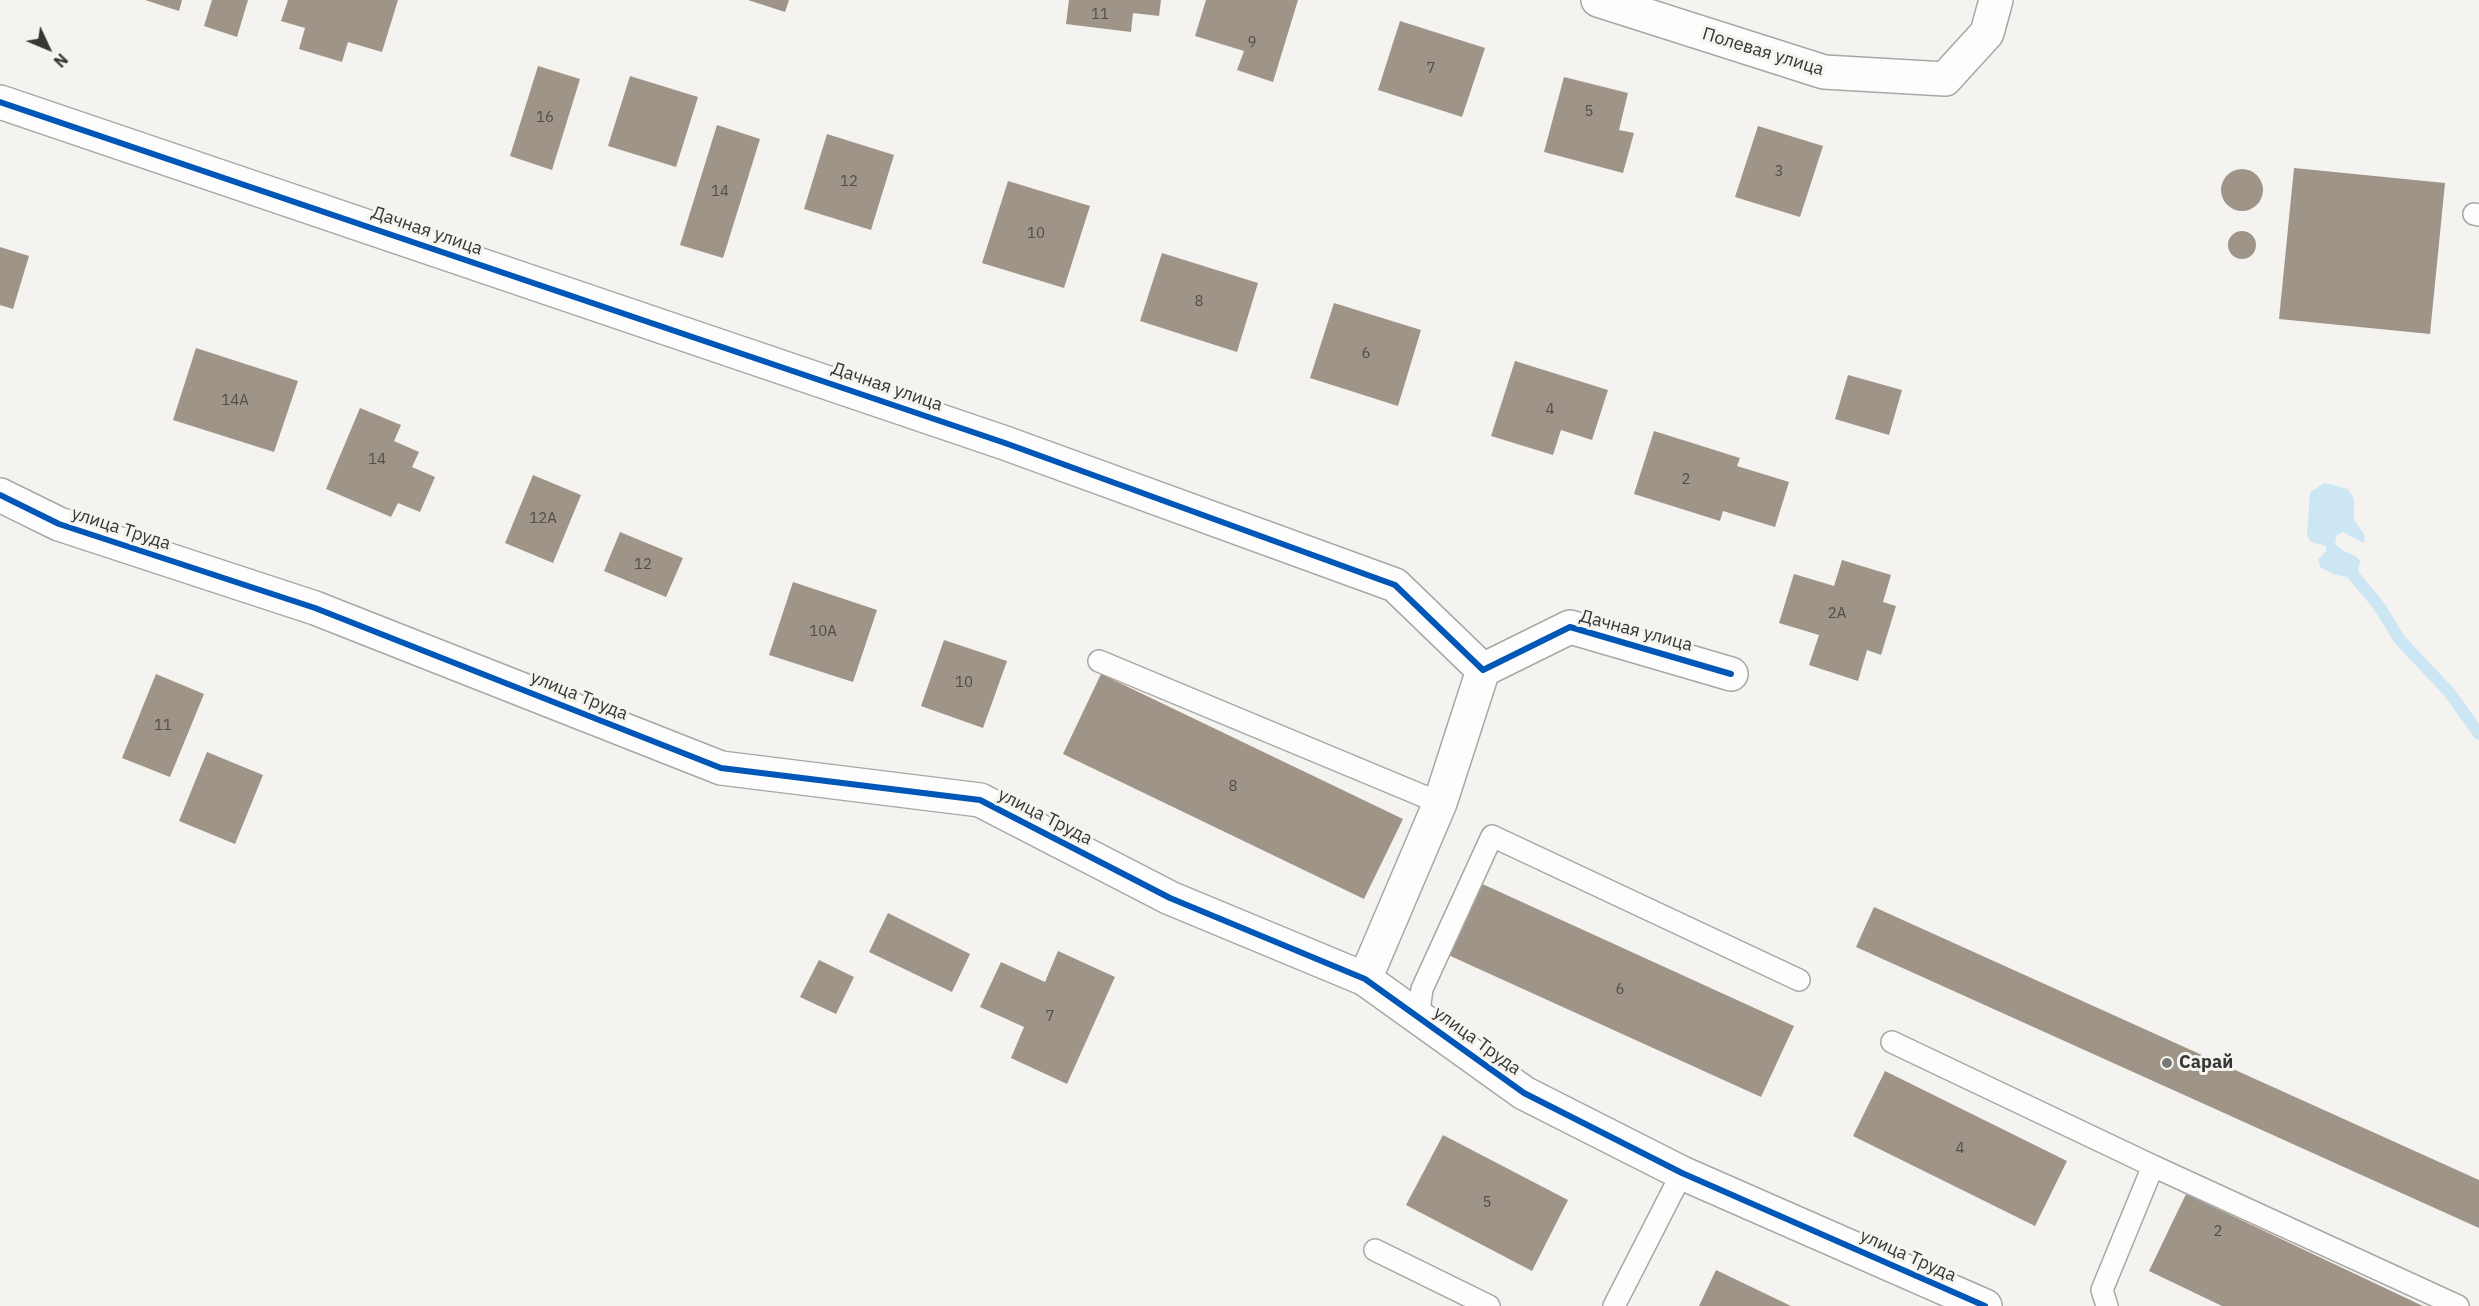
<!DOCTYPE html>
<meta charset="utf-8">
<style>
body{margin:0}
#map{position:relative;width:2479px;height:1306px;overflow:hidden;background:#f4f3f0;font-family:"IBM Plex Sans",sans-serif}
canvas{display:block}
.north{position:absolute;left:18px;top:18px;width:60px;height:60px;-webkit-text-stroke:4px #f5f4ef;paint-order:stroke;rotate:134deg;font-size:16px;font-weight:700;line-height:24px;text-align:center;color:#363634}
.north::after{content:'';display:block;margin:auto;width:21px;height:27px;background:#363634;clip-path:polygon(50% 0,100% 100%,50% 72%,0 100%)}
</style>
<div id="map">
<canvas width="2479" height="1306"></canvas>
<div class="north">N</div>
</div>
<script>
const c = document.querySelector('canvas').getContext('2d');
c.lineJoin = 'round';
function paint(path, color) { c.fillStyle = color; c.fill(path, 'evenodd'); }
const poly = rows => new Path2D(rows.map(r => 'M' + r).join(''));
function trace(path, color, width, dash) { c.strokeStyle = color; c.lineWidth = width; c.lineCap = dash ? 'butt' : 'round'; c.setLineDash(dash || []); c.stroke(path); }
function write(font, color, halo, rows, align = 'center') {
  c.font = font + ' "IBM Plex Sans",sans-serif'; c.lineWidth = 6; c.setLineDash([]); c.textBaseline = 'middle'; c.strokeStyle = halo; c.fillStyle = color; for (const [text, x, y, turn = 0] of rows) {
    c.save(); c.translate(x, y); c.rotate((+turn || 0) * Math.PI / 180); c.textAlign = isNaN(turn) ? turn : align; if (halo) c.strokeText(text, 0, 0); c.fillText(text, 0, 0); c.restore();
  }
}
const water = poly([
 [2325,483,2348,489,2354,499,2354,520,2364,534,2365,542,2361,542,2343,532,2337,535,2335,543,2342,550,2357,557,2360,561,2358,571,2353,578,2336,575,2321,568,2318,560,2326,551,2326,546,2311,542,2307,536,2310,492]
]);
const stream = poly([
 [2345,565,2379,606,2400,640,2449,692,2479,734]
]);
const building = poly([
 [145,0,182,0,179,11],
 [212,0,248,0,237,37,204,26],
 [288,0,398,0,382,52,348,42,342,62,299,49,305,28,281,21],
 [748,0,789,0,785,12],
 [1069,0,1161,0,1159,16,1133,13,1131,32,1066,24],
 [1206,0,1298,0,1273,82,1237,70,1244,51,1195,36],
 [1400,21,1485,48,1462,117,1378,90],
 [538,66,580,79,552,170,510,156],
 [630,76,698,97,676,167,608,146],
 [1564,77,1628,93,1619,130,1634,133,1623,173,1544,152],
 [717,125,760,139,723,258,680,245],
 [1758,126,1823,146,1800,217,1735,197],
 [827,134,894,155,871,230,804,209],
 [2294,168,2445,183,2430,334,2279,319],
 '2221 190a21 21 0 1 1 42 0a21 21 0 1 1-42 0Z',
 [1008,181,1090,206,1064,288,982,263],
 '2228 245a14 14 0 1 1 28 0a14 14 0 1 1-28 0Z',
 [0,247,29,256,13,309,0,305],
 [1162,253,1258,283,1237,352,1140,321],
 [1334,303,1421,330,1398,406,1310,378],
 [196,348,298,381,274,452,173,420],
 [1515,361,1608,390,1592,440,1561,430,1553,455,1491,436],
 [1848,375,1902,390,1889,435,1835,419],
 [360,408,401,425,394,441,419,452,412,467,435,477,420,512,398,503,391,517,326,489],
 [1654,431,1740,458,1737,466,1789,482,1775,527,1723,511,1720,521,1634,494],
 [533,475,581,495,553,563,505,543],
 [620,532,683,558,666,597,604,571],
 [1842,560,1891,575,1883,602,1896,606,1881,655,1867,650,1858,681,1809,665,1819,635,1779,623,1794,574,1834,586],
 [793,582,877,610,853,682,769,655],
 [944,640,1007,661,983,728,921,706],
 [156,674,204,694,170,777,122,758],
 [1101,674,1403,819,1364,899,1063,754],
 [207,752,263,775,235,844,179,821],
 [1478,882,1794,1026,1761,1097,1446,954],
 [1874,907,2479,1180,2479,1228,1856,947],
 [888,913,970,954,952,992,869,952],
 [1058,951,1115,977,1067,1084,1011,1058,1024,1027,980,1007,1001,962,1045,982],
 [819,960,854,977,836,1014,800,997],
 [1885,1071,2067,1161,2035,1226,1853,1136],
 [1443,1135,1568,1200,1532,1271,1406,1205],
 [2186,1194,2423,1306,2222,1306,2149,1271],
 [1716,1270,1791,1306,1699,1306]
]);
const service = poly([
 [2474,214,2479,215],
 [1099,661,1440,803],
 [1418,1017,1422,989,1492,836,1799,980],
 [1892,1042,2153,1166],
 [1375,1250,1489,1306],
 [1614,1306,1682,1173],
 [2107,1306,2102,1290,2153,1166,2458,1306]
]);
const minor = poly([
 [1598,0,1824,72,1945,79,1987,33,1996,0],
 [0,102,1005,443,1395,585,1483,670,1570,627,1731,674],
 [0,495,59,524,315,608,721,768,980,800,1170,898,1365,979,1524,1093,1682,1173,1985,1306],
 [1365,979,1440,803,1483,670]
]);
const cycleway = poly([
 [0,102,1005,443,1395,585,1483,670,1570,627,1731,674],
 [0,495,59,524,315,608,721,768,980,800,1170,898,1365,979,1524,1093,1682,1173,1985,1306]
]);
const markers = [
 [2167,1063,6,"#787876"]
];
const numberNames = [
 ["11",1100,15],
 ["9",1252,43],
 ["7",1431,69],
 ["5",1589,112],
 ["16",545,118],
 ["3",1779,172],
 ["12",849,182],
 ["14",720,192],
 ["10",1036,234],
 ["8",1199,302],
 ["6",1366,354],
 ["14А",235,401],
 ["4",1550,410],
 ["14",377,460],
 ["2",1686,480],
 ["12А",543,519],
 ["12",643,565],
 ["2А",1837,614],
 ["10А",823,632],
 ["10",964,683],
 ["11",163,726],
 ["8",1233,787],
 ["6",1620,990],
 ["7",1050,1017],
 ["4",1960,1149],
 ["5",1487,1203],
 ["2",2218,1232]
];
const streetNames = [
 ["Полевая улица",1763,52,17],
 ["Дачная улица",427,231,19],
 ["Дачная улица",887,387,19],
 ["улица Труда",121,529,18],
 ["Дачная улица",1636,631,15],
 ["улица Труда",579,696,22],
 ["улица Труда",1045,817,27],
 ["улица Труда",1477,1041,36],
 ["улица Труда",1908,1256,24]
];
const poiNames = [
 ["Сарай",2179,1063]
];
paint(water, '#cce7f3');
trace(stream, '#cce7f3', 12);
paint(building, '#9f9488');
trace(service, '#a8a7a5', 24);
trace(minor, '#a8a7a5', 36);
trace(service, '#fdfdfd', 21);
trace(minor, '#fdfdfd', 33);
trace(cycleway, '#0057b8', 6);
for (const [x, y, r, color] of markers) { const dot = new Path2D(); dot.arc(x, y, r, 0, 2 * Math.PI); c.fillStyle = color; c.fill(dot); trace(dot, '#f5f4ef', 2); }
write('15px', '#504e49', null, numberNames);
write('18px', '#363634', '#f5f4ef', streetNames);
write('bold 18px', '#363634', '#f5f4ef', poiNames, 'left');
</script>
